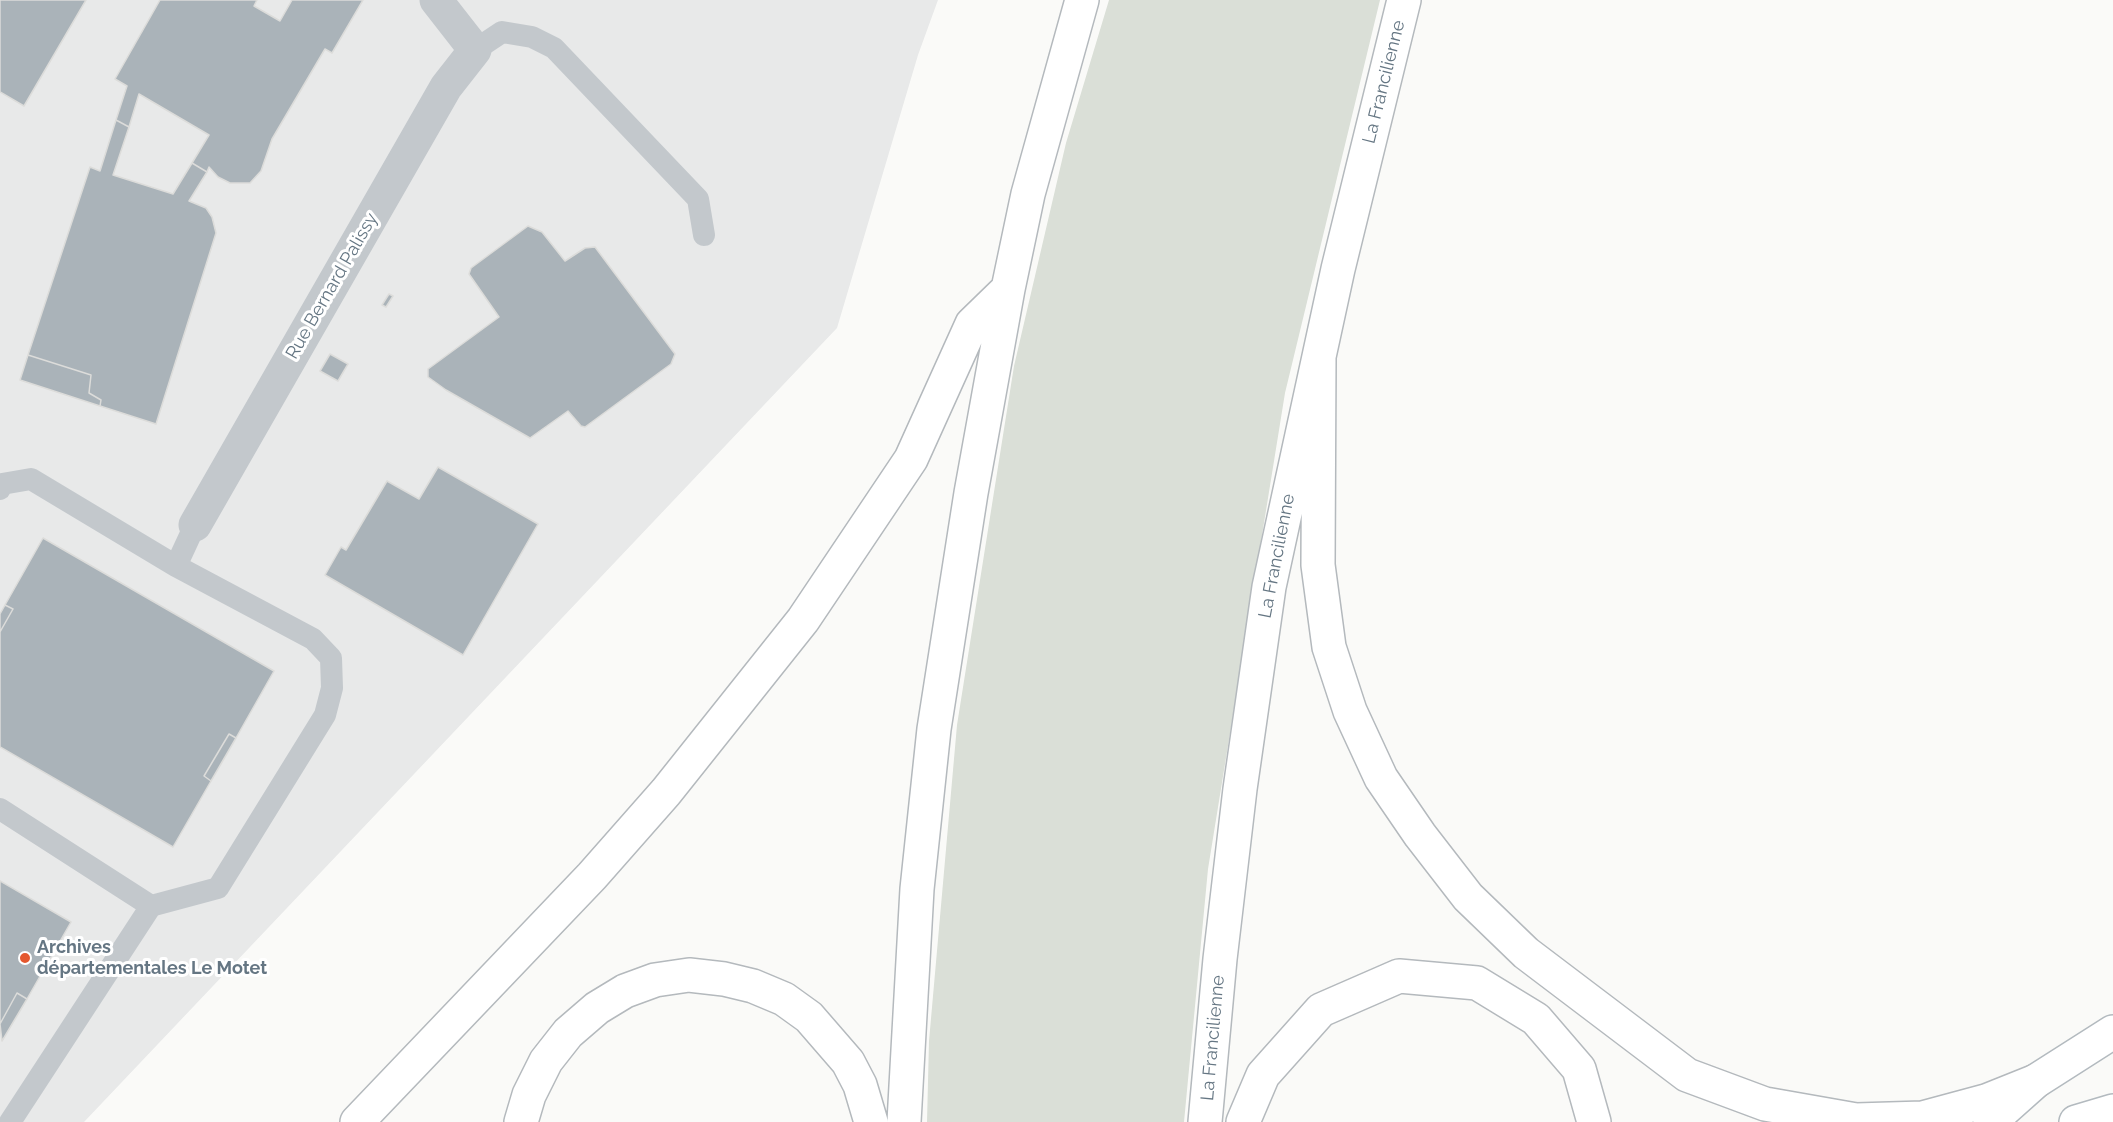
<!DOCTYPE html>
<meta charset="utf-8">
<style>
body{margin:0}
canvas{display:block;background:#fafaf8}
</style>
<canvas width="2113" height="1122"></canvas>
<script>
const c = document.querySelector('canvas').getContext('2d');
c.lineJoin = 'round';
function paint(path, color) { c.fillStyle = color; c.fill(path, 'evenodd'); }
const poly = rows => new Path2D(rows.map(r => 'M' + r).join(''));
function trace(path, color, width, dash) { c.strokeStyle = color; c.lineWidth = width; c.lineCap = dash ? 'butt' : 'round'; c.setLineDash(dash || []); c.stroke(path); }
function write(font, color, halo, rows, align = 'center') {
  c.font = font + ' Raleway,sans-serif'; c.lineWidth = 6; c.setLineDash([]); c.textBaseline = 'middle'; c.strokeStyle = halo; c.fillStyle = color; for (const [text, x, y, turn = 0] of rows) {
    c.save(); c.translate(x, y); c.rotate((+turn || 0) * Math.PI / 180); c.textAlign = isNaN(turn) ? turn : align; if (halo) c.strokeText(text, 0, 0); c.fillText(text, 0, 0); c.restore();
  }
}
const built = poly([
 [0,0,938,0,918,55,837,328,84,1122,0,1122]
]);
const green = poly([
 [1109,0,1380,0,1285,393,1208,869,1184,1122,927,1122,929,1041,957,725,1014,366,1066,143]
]);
const building = poly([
 [0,0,86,0,24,106,0,92,0,0],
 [160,0,257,0,254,6,280,21,292,0,363,0,332,53,325,49,272,139,261,171,250,183,230,183,218,177,209,167,207,172,192,163,209,135,139,94,129,127,116,120,127,86,115,79,160,0],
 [116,120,129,127,113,175,173,194,192,163,207,172,189,201,206,208,212,217,216,233,156,424,100,406,101,400,89,393,91,375,28,355,90,167,100,171,116,120],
 [528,226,542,232,565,261,585,248,595,247,675,354,671,364,585,427,581,426,568,411,530,438,446,390,428,377,428,369,499,317,469,274,471,268,528,226],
 [389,294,393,296,386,307,382,305,389,294],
 [330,354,348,364,338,381,320,371,330,354],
 [28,355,91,375,89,393,101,400,100,406,20,380,28,355],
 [438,467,538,524,463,655,325,575,341,547,346,550,387,481,419,499,438,467],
 [43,538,274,671,236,738,229,734,204,776,211,781,173,847,0,747,0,632,13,609,5,605,43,538],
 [5,605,13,609,0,632,0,614,5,605],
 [229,734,236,738,211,781,204,776,229,734],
 [0,881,71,922,27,999,17,993,0,1024,0,881],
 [17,993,27,999,2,1041,0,1024,17,993]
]);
const lane = poly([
 [475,50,502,32,532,37,554,48,698,199,704,235],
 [0,489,2,484,31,479,176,566,313,639,331,658,332,688,325,715,218,888,151,906,10,1122],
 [176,566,195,525],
 [0,809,151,906]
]);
const street = poly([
 [195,525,446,87,475,50,436,0]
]);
const secondary = poly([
 [1990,1122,2036,1081,2113,1032],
 [2076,1122,2113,1111]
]);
const highway = poly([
 [1319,357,1318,565,1329,647,1350,711,1381,778,1420,835,1468,897,1526,953,1687,1075,1765,1104,1856,1120,1923,1118,1986,1101,2036,1081],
 [357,1122,592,876,666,792,803,620,911,459,972,324,1008,289],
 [521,1122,529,1095,546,1061,568,1033,597,1008,625,991,655,980,689,975,724,979,753,986,784,999,809,1017,848,1062,860,1085,871,1122],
 [904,1122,917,889,934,729,971,493,1008,289,1028,194,1082,0],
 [1205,1122,1220,959,1240,789,1269,587,1338,269,1404,0],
 [1243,1122,1263,1075,1321,1010,1399,976,1477,983,1536,1019,1579,1069,1594,1122]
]);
const markers = [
 [25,958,6,"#e4572e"]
];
const streetNames = [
 ["La Francilienne",1384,82,-76],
 ["Rue Bernard Palissy",332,286,-60],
 ["La Francilienne",1277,556,-79],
 ["La Francilienne",1213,1038,-85]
];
const poiNames = [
 ["Archives",37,948],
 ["départementales Le Motet",37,969]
];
paint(built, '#e8e9e9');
paint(green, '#dadfd7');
paint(building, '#aab3b9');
trace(building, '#dcdcda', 1.5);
trace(secondary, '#b3babf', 36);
trace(highway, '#b4b9bd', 36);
trace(lane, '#c3c8cc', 22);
trace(street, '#c3c8cc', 33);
trace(secondary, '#fff', 33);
trace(highway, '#fff', 33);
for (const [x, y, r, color] of markers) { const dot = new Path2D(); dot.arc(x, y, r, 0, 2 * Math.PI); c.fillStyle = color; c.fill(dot); trace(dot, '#fff', 2); }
write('18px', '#657683', '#fff', streetNames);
write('bold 18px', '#657683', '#fff', poiNames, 'left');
</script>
